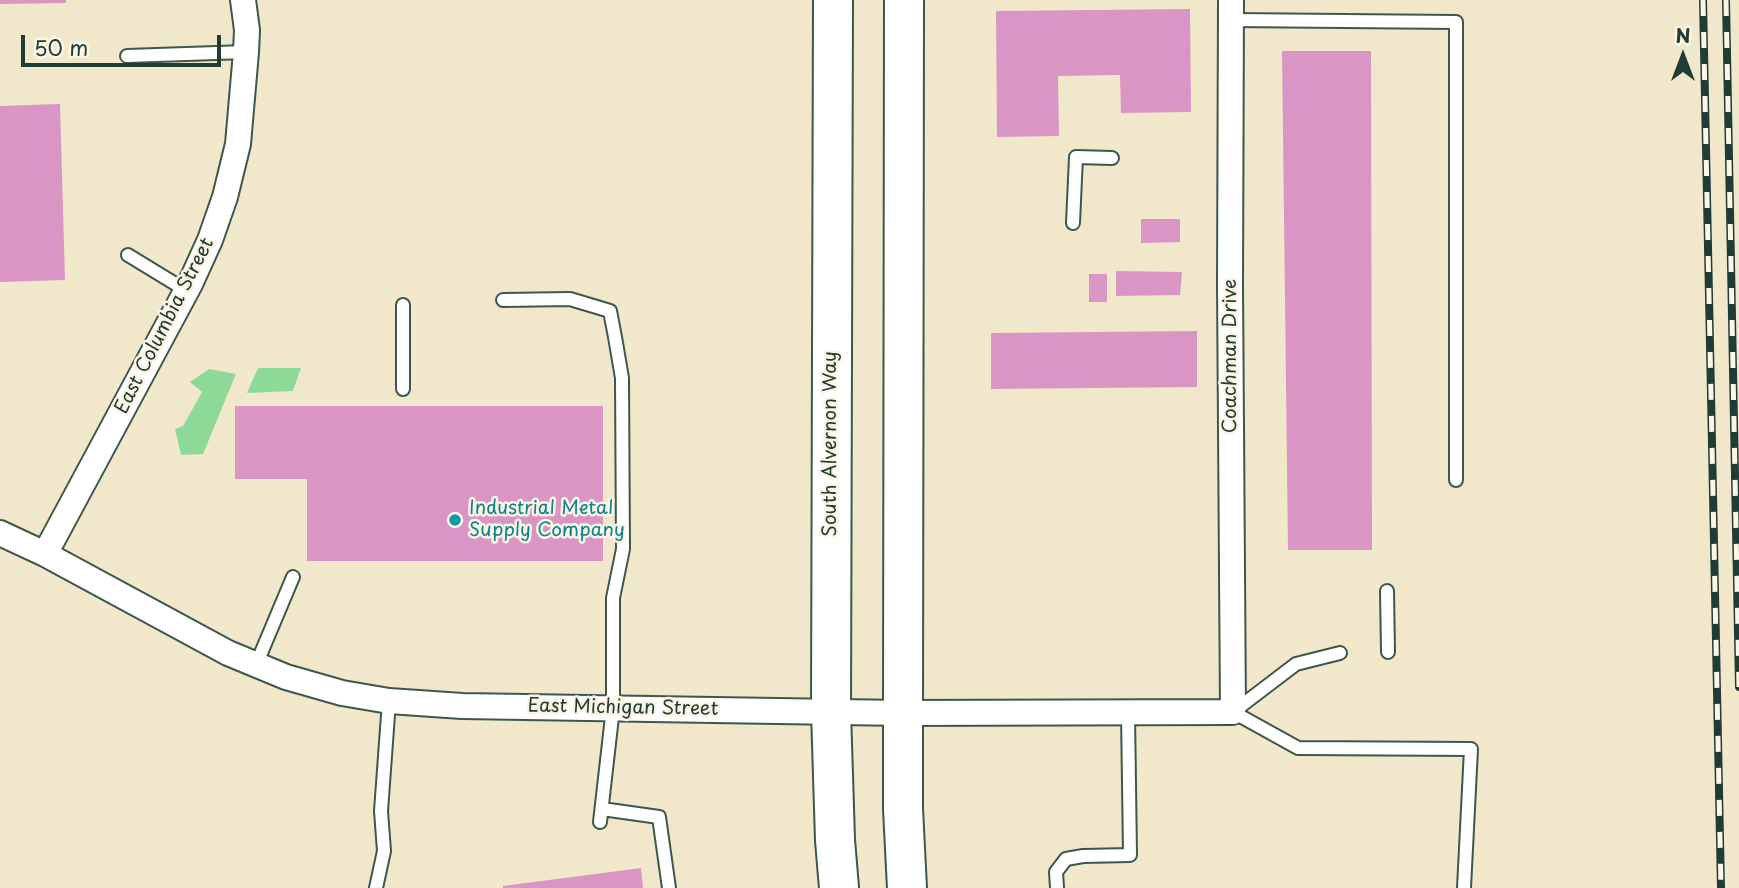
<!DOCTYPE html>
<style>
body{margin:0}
#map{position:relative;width:1739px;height:888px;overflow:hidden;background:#f1e8cc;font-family:"Playpen Sans",sans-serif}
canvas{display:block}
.north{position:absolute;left:1648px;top:21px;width:70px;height:70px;-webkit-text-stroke:5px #fcf5e5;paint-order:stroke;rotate:0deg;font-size:19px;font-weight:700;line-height:28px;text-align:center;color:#1f3d34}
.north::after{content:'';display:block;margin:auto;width:24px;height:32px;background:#1f3d34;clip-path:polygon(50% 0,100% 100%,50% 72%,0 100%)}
.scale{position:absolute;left:21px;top:35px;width:200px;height:32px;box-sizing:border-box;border:4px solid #1f3d34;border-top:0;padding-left:9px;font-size:21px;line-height:24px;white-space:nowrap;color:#1f3d34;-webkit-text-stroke:5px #fcf5e5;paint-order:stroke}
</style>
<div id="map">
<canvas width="1739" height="888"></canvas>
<div class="north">N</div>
<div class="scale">50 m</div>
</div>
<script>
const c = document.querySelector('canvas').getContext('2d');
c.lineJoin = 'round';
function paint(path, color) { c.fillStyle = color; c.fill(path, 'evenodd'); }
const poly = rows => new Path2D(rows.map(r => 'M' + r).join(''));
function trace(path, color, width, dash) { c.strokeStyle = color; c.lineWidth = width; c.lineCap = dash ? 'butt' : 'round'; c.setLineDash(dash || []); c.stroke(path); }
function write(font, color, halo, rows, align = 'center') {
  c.font = font + ' "Playpen Sans",sans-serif'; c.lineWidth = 5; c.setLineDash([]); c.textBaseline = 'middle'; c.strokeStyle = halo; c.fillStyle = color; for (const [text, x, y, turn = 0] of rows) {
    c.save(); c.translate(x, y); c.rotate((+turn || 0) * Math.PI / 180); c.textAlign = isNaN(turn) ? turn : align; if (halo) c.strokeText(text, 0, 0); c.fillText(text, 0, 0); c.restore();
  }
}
const green = poly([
 [258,368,301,368,293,391,247,393],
 [209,369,236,374,203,454,181,455,175,429,183,426,202,392,190,382]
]);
const building = poly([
 [0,0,66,0,66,3,0,4],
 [1190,9,1191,112,1121,113,1120,75,1058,76,1059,136,997,137,996,11],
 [1282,51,1371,51,1372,550,1288,550],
 [60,104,65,280,0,282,0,106],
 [1141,219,1180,219,1180,242,1141,243],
 [1116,271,1182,272,1180,295,1116,296],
 [1089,274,1107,274,1107,302,1089,302],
 [1197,331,1197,387,991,389,991,333],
 [235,406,603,406,603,561,307,561,307,479,235,479],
 [641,868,643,888,503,888,503,886]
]);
const lane = poly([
 [1231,20,1456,22,1456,480],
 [127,56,246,52],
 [1073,223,1076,157,1112,158],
 [128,255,187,291],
 [503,300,570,299,610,311,615,337,622,378,623,549,613,598,613,708,600,822],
 [403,305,403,389],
 [1387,591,1388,652],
 [1340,653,1296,664,1233,712,1298,748,1471,749,1464,888],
 [256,665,293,577],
 [602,809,659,817,669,888],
 [376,888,384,851,381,811,389,701],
 [1057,888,1056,872,1066,859,1083,856,1130,855,1128,713]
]);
const street = poly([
 [0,533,45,554,228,653,286,677,342,693,389,701,462,706,903,713,1233,712,1230,285,1231,0],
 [45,554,190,284,210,240,225,197,238,144,246,52,247,30,243,0]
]);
const primary = poly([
 [833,0,831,711,835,840,839,888],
 [904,0,903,713,903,809,907,888]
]);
const rail = poly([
 [1703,0,1721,888],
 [1726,0,1739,687]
]);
const markers = [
 [455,520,7,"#0f9aa8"]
];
const streetNames = [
 ["East Columbia Street",165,326,-63],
 ["Coachman Drive",1231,356,-90],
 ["South Alvernon Way",831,444,-90],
 ["East Michigan Street",623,708,1]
];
const cultureNames = [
 ["Industrial Metal",469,509],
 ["Supply Company",469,531]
];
paint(green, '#8dda98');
paint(building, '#d995c4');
trace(lane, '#3e574b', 16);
trace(street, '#3e574b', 28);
trace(primary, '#3e574b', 42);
trace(lane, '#fff', 12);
trace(street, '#fff', 24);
trace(primary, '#fff', 38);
trace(rail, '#1f3d34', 8);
trace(rail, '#fcf5e5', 5, [16]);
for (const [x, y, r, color] of markers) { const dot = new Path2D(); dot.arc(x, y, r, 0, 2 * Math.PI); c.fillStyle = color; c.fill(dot); trace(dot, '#fcf5e5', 2.5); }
write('19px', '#1f3d34', '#fcf5e5', streetNames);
write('19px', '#0d838f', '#fcf5e5', cultureNames, 'left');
</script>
